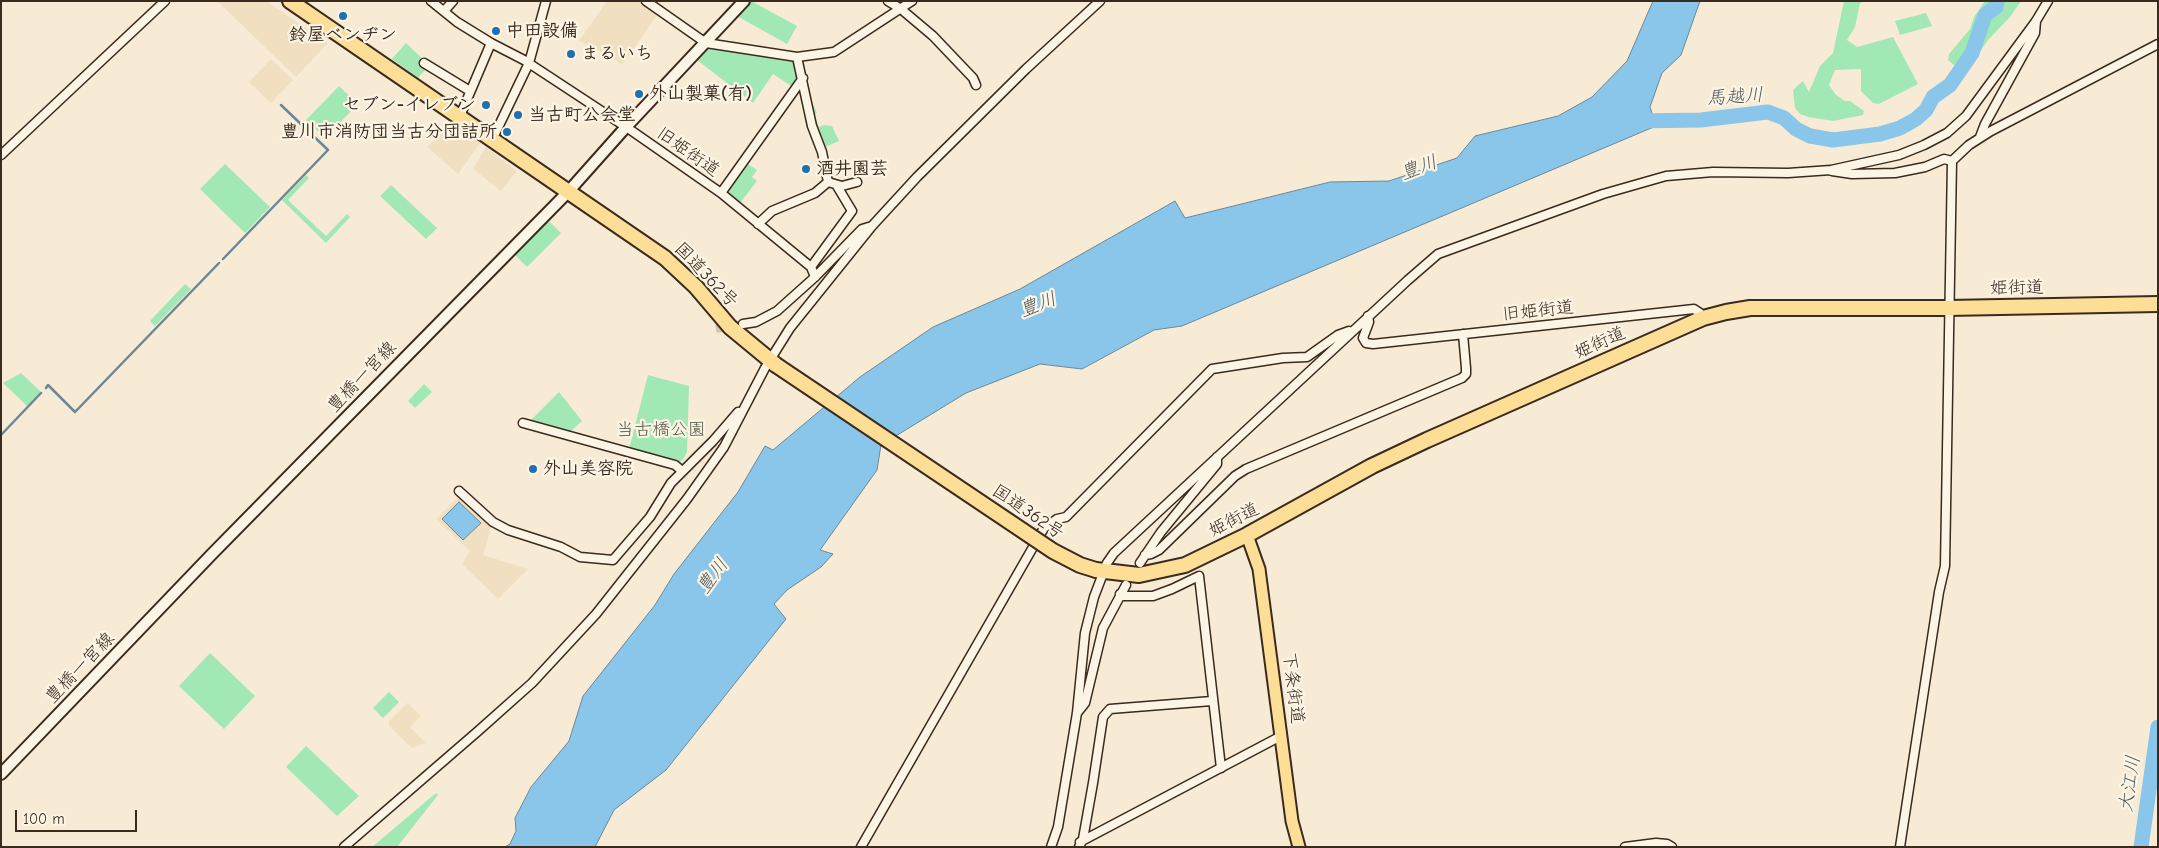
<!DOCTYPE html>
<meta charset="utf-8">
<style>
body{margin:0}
#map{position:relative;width:2159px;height:848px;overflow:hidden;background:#f7ebd5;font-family:"Comic Neue",sans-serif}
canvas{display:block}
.frame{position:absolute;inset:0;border:2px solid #3b2a1e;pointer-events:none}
.scale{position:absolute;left:15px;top:810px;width:122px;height:22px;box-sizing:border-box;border:2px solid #3b2a1e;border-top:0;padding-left:6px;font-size:15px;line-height:18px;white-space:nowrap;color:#3b2a1e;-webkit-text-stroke:4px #fcf5e5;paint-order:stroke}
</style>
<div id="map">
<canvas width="2159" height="848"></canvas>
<div class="frame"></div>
<div class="scale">100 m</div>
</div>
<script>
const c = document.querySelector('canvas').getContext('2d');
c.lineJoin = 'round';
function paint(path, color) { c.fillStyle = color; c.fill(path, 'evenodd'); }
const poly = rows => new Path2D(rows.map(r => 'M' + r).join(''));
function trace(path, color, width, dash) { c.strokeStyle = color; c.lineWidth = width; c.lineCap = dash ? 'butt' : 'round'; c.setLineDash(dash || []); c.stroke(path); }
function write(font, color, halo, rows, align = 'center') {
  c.font = font + ' "Comic Neue","Klee One",sans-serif'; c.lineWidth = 4.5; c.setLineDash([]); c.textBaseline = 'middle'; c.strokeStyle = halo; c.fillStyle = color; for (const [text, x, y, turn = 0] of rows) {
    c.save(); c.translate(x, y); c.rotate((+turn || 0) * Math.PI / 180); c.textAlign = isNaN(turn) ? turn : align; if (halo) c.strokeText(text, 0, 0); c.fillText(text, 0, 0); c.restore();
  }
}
const built = poly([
 [217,1,266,1,328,43,296,77],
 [607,1,639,1,658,14,622,65,613,58,579,41],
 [271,59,293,80,271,103,249,82],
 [453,121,480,143,458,174,427,147],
 [486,147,517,171,501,191,473,169],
 [460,497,492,525,483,555,528,569,498,599,462,564,470,551,436,519,457,498],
 [407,703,421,716,410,727,426,743,412,748,389,726,389,721]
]);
const green = poly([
 [751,1,797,26,787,44,737,16],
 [1844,1,1864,1,1860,3,1855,27,1847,40,1857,47,1893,37,1918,84,1879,104,1873,103,1861,91,1861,69,1835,70,1829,85,1836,95,1845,101,1850,101,1864,111,1863,115,1833,121,1808,117,1800,114,1795,108,1793,90,1803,81,1809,92,1820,66,1833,53],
 [1985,1,2021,1,2010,17,1988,40,1964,75,1960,77,1954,71,1955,66,1948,60,1949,54,1970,29,1974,17],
 [1926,13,1932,26,1900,35,1895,21],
 [406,43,424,60,436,72,425,70,418,78,392,59],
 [708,47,792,60,795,63,799,78,793,87,773,74,753,103,697,60],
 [339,86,358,104,325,138,306,120],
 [810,102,812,102,817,113,814,115,819,127,824,125,832,126,839,141,823,148,814,125],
 [746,163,757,170,752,177,757,181,740,203,726,192],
 [225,164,270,207,245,233,200,189],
 [306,175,309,178,288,200,326,236,347,214,350,217,326,243,282,200],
 [391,185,437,228,426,239,380,196],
 [549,221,561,233,527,267,513,253],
 [185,284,191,289,155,326,150,321],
 [21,373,41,392,27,406,3,383],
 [648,375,689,386,687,452,683,460,677,463,629,449],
 [424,384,432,392,415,408,408,401],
 [559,392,582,421,570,432,531,420],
 [210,653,255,696,224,729,179,686],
 [389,692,399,702,383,718,373,708],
 [306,746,359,796,337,816,286,767],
 [436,793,438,795,397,847,372,847]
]);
const water = poly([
 [1653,1,1700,1,1681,55,1662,73,1650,107,1656,126,1182,326,1154,330,1082,369,1040,364,966,393,881,445,877,470,820,550,833,554,821,567,787,590,774,604,786,619,666,770,614,810,595,847,505,847,510,844,516,831,515,818,531,787,569,741,583,696,655,605,674,574,738,492,765,446,773,450,860,377,933,327,1020,289,1175,201,1185,218,1330,182,1389,181,1457,158,1475,136,1558,116,1592,97,1627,61,1653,1],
 [459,502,481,523,463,540,442,519,459,502]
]);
const stream = poly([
 [223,259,328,150,281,105],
 [46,388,48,385,75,412,219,263],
 [1,435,41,393]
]);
const river = poly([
 [1634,121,1701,120,1768,112,1784,118,1796,129,1810,136,1833,140,1880,134,1900,128,1916,119,1926,110,1933,97,1950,85,1972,53,1985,15,1996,7,1997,1],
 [2141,847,2158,727]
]);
const streetTunnel = poly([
 [716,329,731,326]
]);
const street = poly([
 [431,1,457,22,491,43,524,60,632,131,721,193,811,267,815,277],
 [646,1,706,43,797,57,834,52,912,1],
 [888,1,901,9,933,36,973,78,976,85],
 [444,11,453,1],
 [797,57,812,126,822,152,828,182],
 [424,63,470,91],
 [460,116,491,43],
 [1980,137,1985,124,2035,33,2036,21],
 [492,140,529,63,546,1],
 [1,155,165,1],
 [1832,171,1852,174,1895,173,1925,167,1944,159,1952,161],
 [721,193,803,78],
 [758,224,772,211,815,193,828,182,842,186,857,182],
 [811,267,852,211,837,186],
 [1368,316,1369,322,1363,338,1366,343,1373,344,1694,309,1700,313,1703,318],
 [743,324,756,322,777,311,815,277,862,229,872,226],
 [523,423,675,465,682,471],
 [459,491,493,522,508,530,561,547,580,557,613,560,650,517,671,483,713,441,738,412],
 [1145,555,1151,554,1159,550,1235,476,1246,469,1462,378,1466,374,1466,368,1463,334],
 [1140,563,1161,532,1217,464,1217,457],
 [1120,594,1123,596,1153,596,1172,589,1199,576,1221,768],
 [1077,713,1085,703,1103,628,1126,585],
 [1080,842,1281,736],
 [344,847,477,732,532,683,596,614,687,499,724,447,765,368,790,328,872,226,917,177,1026,69,1100,1],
 [861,847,1044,528,1057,519,1066,517,1212,369,1283,358,1307,357,1338,335,1349,331],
 [1051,847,1058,827,1077,713,1085,633,1094,597,1107,563,1114,553,1408,280,1438,254,1603,194,1666,176,1713,172,1788,173,1831,170,1899,155,1924,145,1947,133,1966,116,2036,21,2048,1],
 [1079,847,1083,839,1093,783,1103,717,1110,709,1212,701],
 [1625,847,1656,843,1667,844,1672,847],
 [1900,847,1939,592,1945,566,1952,161,1969,145,1991,131,2158,44]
]);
const secondary = poly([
 [1,774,212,554,568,192,625,128,744,1]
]);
const primary = poly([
 [1247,535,1259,569,1292,821,1299,847]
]);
const highway = poly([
 [290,1,665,258,696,287,730,327,776,365],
 [1096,570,1139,575,1185,565,1247,535,1372,466,1427,440,1703,318,1726,312,1750,308,1948,308,2158,304]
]);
const highwayBridge = poly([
 [776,365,1053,551,1080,565,1096,570]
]);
const markers = [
 [343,16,5,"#1f6fb2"],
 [496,31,5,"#1f6fb2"],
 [571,54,5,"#1f6fb2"],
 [639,94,5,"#1f6fb2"],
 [486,105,5,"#1f6fb2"],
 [518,115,5,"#1f6fb2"],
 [507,132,5,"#1f6fb2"],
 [806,169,5,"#1f6fb2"],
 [533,469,5,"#1f6fb2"]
];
const poiNames = [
 ["中田設備",506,31],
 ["鈴屋ベンヂン",343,35,"center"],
 ["まるいち",581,54],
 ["外山製菓(有)",649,94],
 ["セブン-イレブン",476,105,"right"],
 ["当古町公会堂",528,115],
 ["豊川市消防団当古分団詰所",497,132,"right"],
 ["酒井園芸",816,169],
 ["外山美容院",543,469]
];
const streetNames = [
 ["旧姫街道",688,152,35],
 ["国道362号",706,275,46],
 ["姫街道",2017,288,-1],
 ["旧姫街道",1538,311,-6],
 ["姫街道",1600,343,-24],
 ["豊橋一宮線",362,377,-46],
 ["国道362号",1028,512,34],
 ["姫街道",1234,520,-27],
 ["豊橋一宮線",80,668,-46],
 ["下条街道",1293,688,83]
];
const parkNames = [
 ["当古橋公園",661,430]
];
const waterNames = [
 ["馬越川",1735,97,-4],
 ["豊川",1419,168,-20],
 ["豊川",1038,305,-21],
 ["豊川",713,576,-53],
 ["大江川",2130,784,-82]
];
paint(built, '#f1dfc2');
paint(green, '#a2e8b5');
paint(water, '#8ac6ea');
trace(water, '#6a8898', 1);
trace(stream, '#6a8898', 2.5);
trace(river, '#8ac6ea', 15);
trace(streetTunnel, '#d1c4b0', 8, [8, 4]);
trace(street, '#3b2a1e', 11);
trace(secondary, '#3b2a1e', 14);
trace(primary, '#3b2a1e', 15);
trace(highway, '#3b2a1e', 18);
trace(street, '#fcf5e5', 8);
trace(secondary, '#fcf5e5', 10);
trace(primary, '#fdde96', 11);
trace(highway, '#fdde96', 14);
trace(highwayBridge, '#3b2a1e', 18, []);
trace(highwayBridge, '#fdde96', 14);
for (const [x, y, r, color] of markers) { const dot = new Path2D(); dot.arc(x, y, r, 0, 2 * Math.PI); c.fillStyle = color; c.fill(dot); trace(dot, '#fcf5e5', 2); }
write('bold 18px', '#3b2a1e', '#fcf5e5', poiNames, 'left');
write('18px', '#3b2a1e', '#fcf5e5', streetNames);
write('18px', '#555a44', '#fcf5e5', parkNames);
write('italic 19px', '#53595b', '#fcf5e5', waterNames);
</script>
